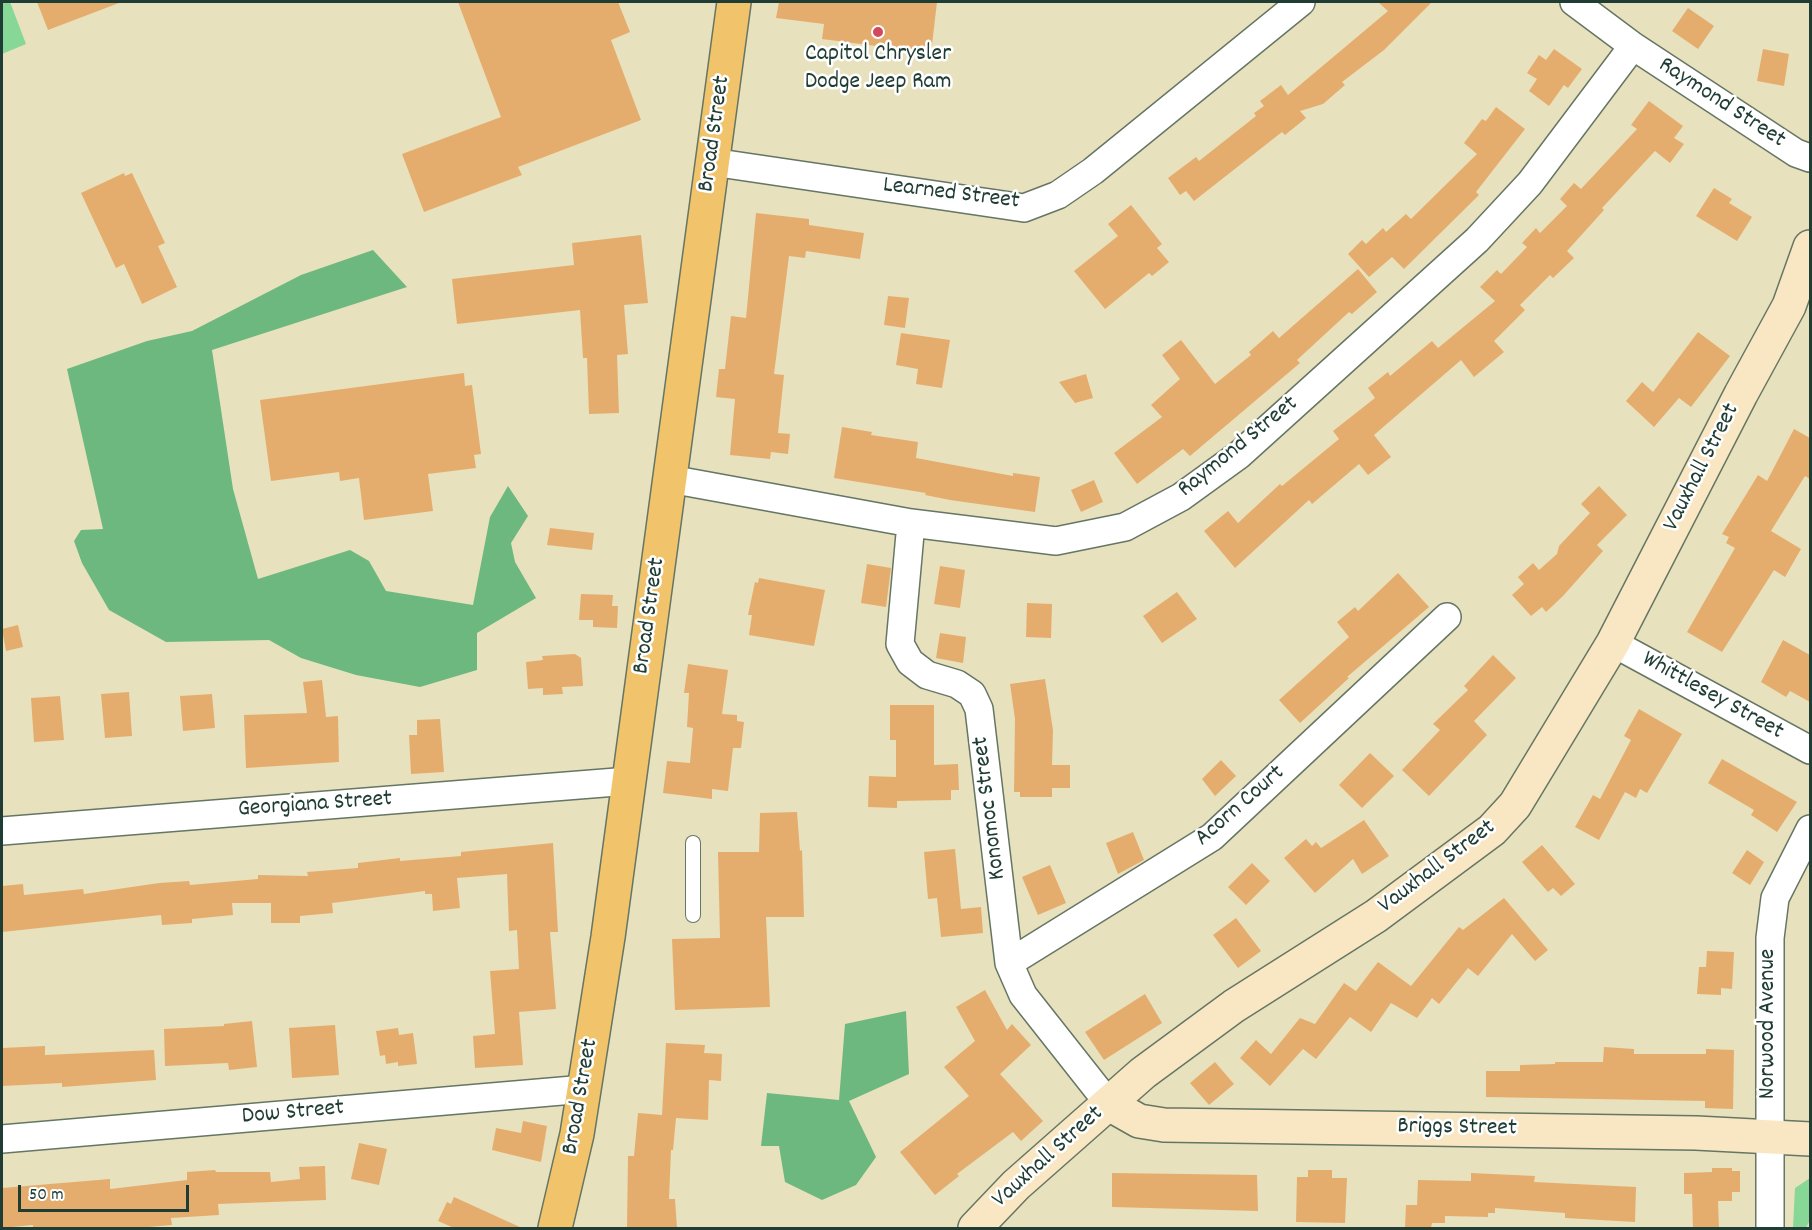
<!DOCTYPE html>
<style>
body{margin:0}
#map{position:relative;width:1812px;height:1230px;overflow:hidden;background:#e8e1bd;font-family:Dekko,sans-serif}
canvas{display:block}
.frame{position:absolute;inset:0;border:3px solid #1f3d34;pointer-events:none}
.scale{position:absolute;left:18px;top:1185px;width:171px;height:27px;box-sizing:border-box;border:3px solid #1f3d34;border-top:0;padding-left:8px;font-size:18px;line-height:21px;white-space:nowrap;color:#1f3d34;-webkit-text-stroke:4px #fff;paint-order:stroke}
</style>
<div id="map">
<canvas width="1812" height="1230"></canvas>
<div class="frame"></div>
<div class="scale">50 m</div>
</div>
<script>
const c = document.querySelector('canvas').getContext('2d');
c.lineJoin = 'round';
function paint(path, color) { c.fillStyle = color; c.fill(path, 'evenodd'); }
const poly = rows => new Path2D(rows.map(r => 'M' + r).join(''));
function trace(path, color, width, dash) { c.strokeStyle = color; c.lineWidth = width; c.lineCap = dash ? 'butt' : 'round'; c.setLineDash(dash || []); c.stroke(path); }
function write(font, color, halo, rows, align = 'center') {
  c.font = font + ' Dekko,sans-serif'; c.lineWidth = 5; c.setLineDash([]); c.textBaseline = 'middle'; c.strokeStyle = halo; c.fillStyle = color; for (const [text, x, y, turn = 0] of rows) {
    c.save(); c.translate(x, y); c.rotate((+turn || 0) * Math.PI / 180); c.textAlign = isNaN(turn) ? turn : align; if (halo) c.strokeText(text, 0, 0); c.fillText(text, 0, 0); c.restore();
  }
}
const green = poly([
 [2,2,10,2,26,44,2,54],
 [1810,1178,1810,1220,1806,1228,1793,1228,1795,1188]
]);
const forest = poly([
 [373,250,407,287,212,350,233,489,258,579,350,550,369,561,386,591,473,605,490,517,508,486,528,516,511,543,515,562,536,598,477,633,477,670,420,687,356,675,301,658,269,640,166,642,109,610,82,563,74,541,81,530,103,529,67,369,147,341,192,331,301,275],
 [906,1011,909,1074,849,1101,876,1157,856,1185,822,1200,785,1182,779,1146,761,1146,767,1093,839,1100,845,1024]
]);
const building = poly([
 [37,2,118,2,119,3,48,30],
 [458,2,618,2,630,32,611,40,641,120,518,167,522,175,424,212,402,154,501,117],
 [779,2,937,2,931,53,822,39,824,24,776,18],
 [1378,2,1432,2,1384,50,1342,82,1345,85,1323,104,1300,111,1306,118,1285,135,1282,132,1194,201,1186,191,1180,195,1168,178,1196,157,1199,161,1256,116,1254,113,1264,106,1260,101,1281,85,1288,95,1388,11],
 [1688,8,1714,26,1698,49,1672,31],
 [1554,49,1582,69,1568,88,1564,85,1549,106,1529,91,1537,79,1527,73,1539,55,1546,60],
 [1763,49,1789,54,1784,86,1757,81],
 [1649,101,1683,126,1674,138,1684,144,1670,163,1655,151,1602,208,1604,210,1567,251,1574,258,1553,278,1550,275,1520,305,1525,310,1494,341,1504,352,1474,377,1461,360,1374,435,1391,457,1368,475,1359,464,1312,504,1309,500,1235,568,1204,531,1228,511,1238,523,1280,484,1282,486,1339,439,1333,431,1375,398,1368,388,1388,372,1390,376,1432,341,1438,348,1495,301,1480,287,1497,270,1501,274,1527,247,1522,243,1536,228,1540,233,1567,206,1560,199,1574,183,1581,189,1637,129,1631,125],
 [1496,107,1525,129,1476,192,1479,195,1404,269,1392,257,1369,277,1348,254,1362,240,1366,244,1383,228,1386,232,1406,214,1411,219,1477,154,1464,143,1482,119,1486,121],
 [124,173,125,176,132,173,165,243,158,246,177,287,142,304,124,264,116,268,81,193],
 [1714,188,1732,199,1729,203,1752,217,1737,241,1696,216],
 [1131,205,1162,244,1157,248,1169,262,1152,276,1149,273,1105,309,1074,271,1118,236,1108,224],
 [756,213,809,219,809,225,864,233,860,259,806,251,805,258,789,256,774,374,784,375,778,433,790,434,788,454,771,452,770,459,730,455,735,399,716,397,719,369,725,369,731,316,746,318],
 [641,235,648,303,624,305,628,354,617,355,619,413,589,414,587,358,583,358,580,310,457,324,452,279,574,265,572,243],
 [1358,269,1377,292,1352,314,1349,312,1297,360,1300,363,1190,456,1183,449,1137,484,1114,453,1162,417,1151,405,1180,379,1162,355,1181,340,1215,384,1251,355,1249,352,1273,331,1279,338],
 [888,296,909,298,905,328,884,325],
 [1698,332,1730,356,1691,407,1679,398,1654,427,1626,401,1642,382,1653,392],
 [901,333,950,340,942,388,916,384,918,369,896,365],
 [464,373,465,386,472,385,481,454,474,455,476,468,428,474,433,511,364,520,359,478,340,481,339,472,271,481,260,400],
 [1086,374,1093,398,1075,403,1059,382],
 [842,427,872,432,871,435,918,442,916,458,1013,476,1013,473,1040,477,1035,512,950,500,925,495,926,493,834,478],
 [1794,429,1810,438,1810,479,1805,476,1771,531,1801,549,1785,577,1774,570,1722,652,1687,632,1735,548,1726,543,1729,537,1722,534,1758,475,1767,481],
 [1094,480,1103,502,1081,512,1071,490],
 [1599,486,1627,515,1597,545,1603,551,1563,596,1546,612,1542,607,1531,616,1512,595,1524,584,1518,577,1533,563,1539,570,1557,554,1559,546,1590,513,1581,504],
 [550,528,594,533,592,550,547,545],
 [867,564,891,568,886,607,861,603],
 [940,566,965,570,960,608,934,604],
 [1398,573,1429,607,1347,677,1349,678,1300,723,1279,700,1349,637,1337,622,1355,607,1358,611],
 [759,578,825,590,814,646,749,635,752,615,748,615,755,582,758,583],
 [1177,592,1197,619,1162,643,1143,616],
 [581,594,613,595,612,606,618,606,617,628,593,627,593,620,579,620],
 [1027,603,1052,604,1051,638,1026,637],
 [18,625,23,647,6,651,2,629],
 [940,633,966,637,963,663,936,658],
 [1783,640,1810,655,1810,702,1790,691,1786,697,1761,682],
 [575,654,581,658,583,686,562,687,563,694,543,695,543,688,528,689,526,662,543,660,542,656],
 [1493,655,1516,678,1474,721,1487,735,1429,796,1402,770,1440,730,1433,724,1468,690,1464,686],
 [688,664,728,670,722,714,737,715,737,721,744,722,741,748,733,748,728,791,712,789,712,799,663,793,667,761,690,763,693,728,687,727,689,693,684,693],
 [1045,679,1053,730,1052,765,1070,765,1070,788,1052,788,1052,797,1020,797,1020,792,1014,792,1015,719,1010,684],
 [322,680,326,717,338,716,339,762,246,768,244,715,307,713,303,682],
 [129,692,132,736,105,738,101,694],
 [212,694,215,728,183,731,180,696],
 [60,696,64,740,34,742,31,698],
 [890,705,934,705,934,765,958,764,959,790,951,790,951,800,897,801,897,808,868,807,869,776,896,777,896,740,890,740],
 [1639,709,1682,734,1647,793,1640,789,1636,798,1625,792,1599,840,1575,827,1593,795,1600,799,1631,740,1624,736],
 [440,719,444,772,411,774,409,735,417,735,417,720],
 [1370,753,1394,776,1362,808,1339,785],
 [1722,759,1797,802,1777,832,1751,815,1754,810,1708,783],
 [1221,760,1236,776,1215,796,1202,779],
 [797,812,800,851,802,850,804,917,766,917,770,1007,675,1010,672,939,720,938,718,852,759,852,760,813],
 [1364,820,1389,856,1362,874,1353,859,1315,893,1284,858,1306,839,1312,846,1316,842,1321,848],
 [1133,832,1144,860,1118,874,1106,843],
 [553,843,558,932,550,932,556,1009,519,1012,523,1065,475,1068,473,1036,495,1034,490,971,519,969,517,930,509,931,507,874,457,878,460,908,433,911,432,894,425,894,425,891,332,903,333,913,300,916,300,923,271,923,271,903,232,903,233,915,192,919,192,923,162,925,161,915,2,932,2,886,23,884,24,895,83,889,84,894,159,883,189,881,190,885,258,879,258,875,308,876,307,872,358,868,358,863,400,858,400,861,461,856,461,852],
 [1542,845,1575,884,1561,896,1553,888,1548,892,1522,862],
 [955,849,961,909,981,907,983,933,941,937,937,898,928,899,924,852],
 [1747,850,1764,862,1750,885,1732,873],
 [1252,863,1270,881,1246,905,1228,887],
 [1050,865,1066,903,1038,915,1022,877],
 [1504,898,1548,950,1535,961,1512,934,1478,976,1468,968,1439,1004,1432,998,1417,1018,1391,1003,1371,1032,1350,1017,1316,1059,1303,1049,1270,1086,1240,1058,1256,1040,1271,1054,1300,1018,1315,1024,1344,983,1356,991,1378,962,1411,986,1459,927,1463,930],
 [1236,918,1261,951,1238,968,1213,935],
 [1707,951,1734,952,1732,989,1721,988,1721,995,1697,994,1699,967,1706,967],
 [985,990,1007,1030,1012,1024,1031,1045,1000,1074,1043,1121,1021,1141,1013,1132,957,1174,959,1176,935,1195,900,1152,969,1096,944,1067,975,1041,956,1007],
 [1145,994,1162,1023,1104,1060,1085,1032],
 [252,1021,257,1067,229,1070,228,1063,165,1066,164,1029,224,1026,224,1024],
 [335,1025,339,1075,292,1078,289,1028],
 [398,1028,399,1035,413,1033,417,1064,398,1066,398,1062,386,1064,385,1055,380,1056,376,1031],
 [666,1043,705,1045,704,1053,722,1054,721,1081,709,1080,708,1120,676,1118,673,1150,671,1150,669,1199,675,1199,677,1228,627,1228,628,1156,634,1156,638,1113,662,1115],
 [45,1046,45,1055,154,1050,156,1080,62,1087,62,1083,2,1086,2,1048],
 [1604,1047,1634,1049,1634,1054,1706,1054,1706,1049,1734,1050,1733,1109,1705,1108,1705,1101,1486,1097,1486,1071,1520,1071,1520,1065,1555,1064,1555,1062,1603,1062],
 [1215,1062,1234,1084,1209,1105,1190,1083],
 [523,1121,547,1126,541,1162,492,1150,496,1128,521,1133],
 [359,1143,387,1149,379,1185,351,1179],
 [325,1166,326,1200,218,1204,219,1215,171,1218,172,1225,137,1228,33,1228,33,1225,2,1228,2,1188,110,1179,110,1189,187,1180,187,1172,215,1170,216,1172,270,1172,271,1182,300,1179,299,1167],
 [1712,1168,1732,1168,1732,1171,1740,1171,1740,1192,1732,1192,1732,1201,1718,1201,1719,1228,1693,1228,1692,1194,1684,1194,1684,1173,1712,1172],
 [1308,1170,1332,1170,1332,1178,1347,1178,1345,1223,1296,1222,1297,1177,1308,1177],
 [1112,1173,1257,1175,1258,1211,1112,1207],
 [1471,1173,1535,1176,1534,1182,1636,1187,1635,1222,1565,1218,1565,1213,1495,1208,1495,1213,1488,1213,1488,1217,1445,1216,1445,1223,1432,1223,1431,1228,1405,1228,1406,1205,1417,1205,1418,1180,1471,1181],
 [454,1197,522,1228,454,1228,438,1221,447,1202,451,1204]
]);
const lane = poly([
 [693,843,693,915]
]);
const street = poly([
 [1574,2,1633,46,1796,153,1810,158],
 [712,162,1024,208,1058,195,1093,171,1301,2],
 [670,479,911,523,1056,541,1125,527,1181,497,1239,455,1477,240,1530,183,1633,46],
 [911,523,900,644,910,662,927,675,957,684,972,694,979,709,1009,963,1023,995,1109,1104],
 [1613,643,1810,750],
 [2,831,629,781],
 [1009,963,1212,837,1447,617],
 [2,1139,585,1089],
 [1770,1228,1770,938,1775,898,1810,829]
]);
const secondary = poly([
 [1109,1104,1139,1121,1164,1125,1696,1133,1810,1139],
 [975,1228,1016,1185,1143,1073,1234,1006,1376,916,1492,830,1515,805,1613,643,1741,394,1789,306,1810,247]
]);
const primary = poly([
 [555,1228,577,1134,608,937,734,2]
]);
const markers = [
 [878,32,6,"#d1495b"]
];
const poiNames = [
 ["Capitol Chrysler",878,56],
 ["Dodge Jeep Ram",878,84]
];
const streetNames = [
 ["Raymond Street",1721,104,33],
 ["Broad Street",716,134,-82],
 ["Learned Street",951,195,7],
 ["Raymond Street",1239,448,-39],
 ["Vauxhall Street",1703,468,-63],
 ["Broad Street",651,616,-82],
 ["Whittlesey Street",1712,697,29],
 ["Georgiana Street",315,806,-4],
 ["Acorn Court",1241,807,-41],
 ["Konomoc Street",991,808,-97],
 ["Vauxhall Street",1438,868,-37],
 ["Norwood Avenue",1770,1024,-90],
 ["Broad Street",582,1097,-80],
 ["Dow Street",293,1114,-5],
 ["Briggs Street",1457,1129,1],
 ["Vauxhall Street",1049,1158,-42]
];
paint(green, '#87d796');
paint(forest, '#6db87f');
paint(building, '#e5ad6d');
trace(lane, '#657664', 16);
trace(street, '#657664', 30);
trace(secondary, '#657664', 36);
trace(primary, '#657664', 36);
trace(lane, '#fff', 14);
trace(street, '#fff', 27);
trace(secondary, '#f9e7c3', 33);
trace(primary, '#f1c36a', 33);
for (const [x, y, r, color] of markers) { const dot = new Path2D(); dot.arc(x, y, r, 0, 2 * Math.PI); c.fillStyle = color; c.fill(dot); trace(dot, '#fff', 2); }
write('24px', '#1f3d34', '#fff', poiNames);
write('24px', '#1f3d34', '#fff', streetNames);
</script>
